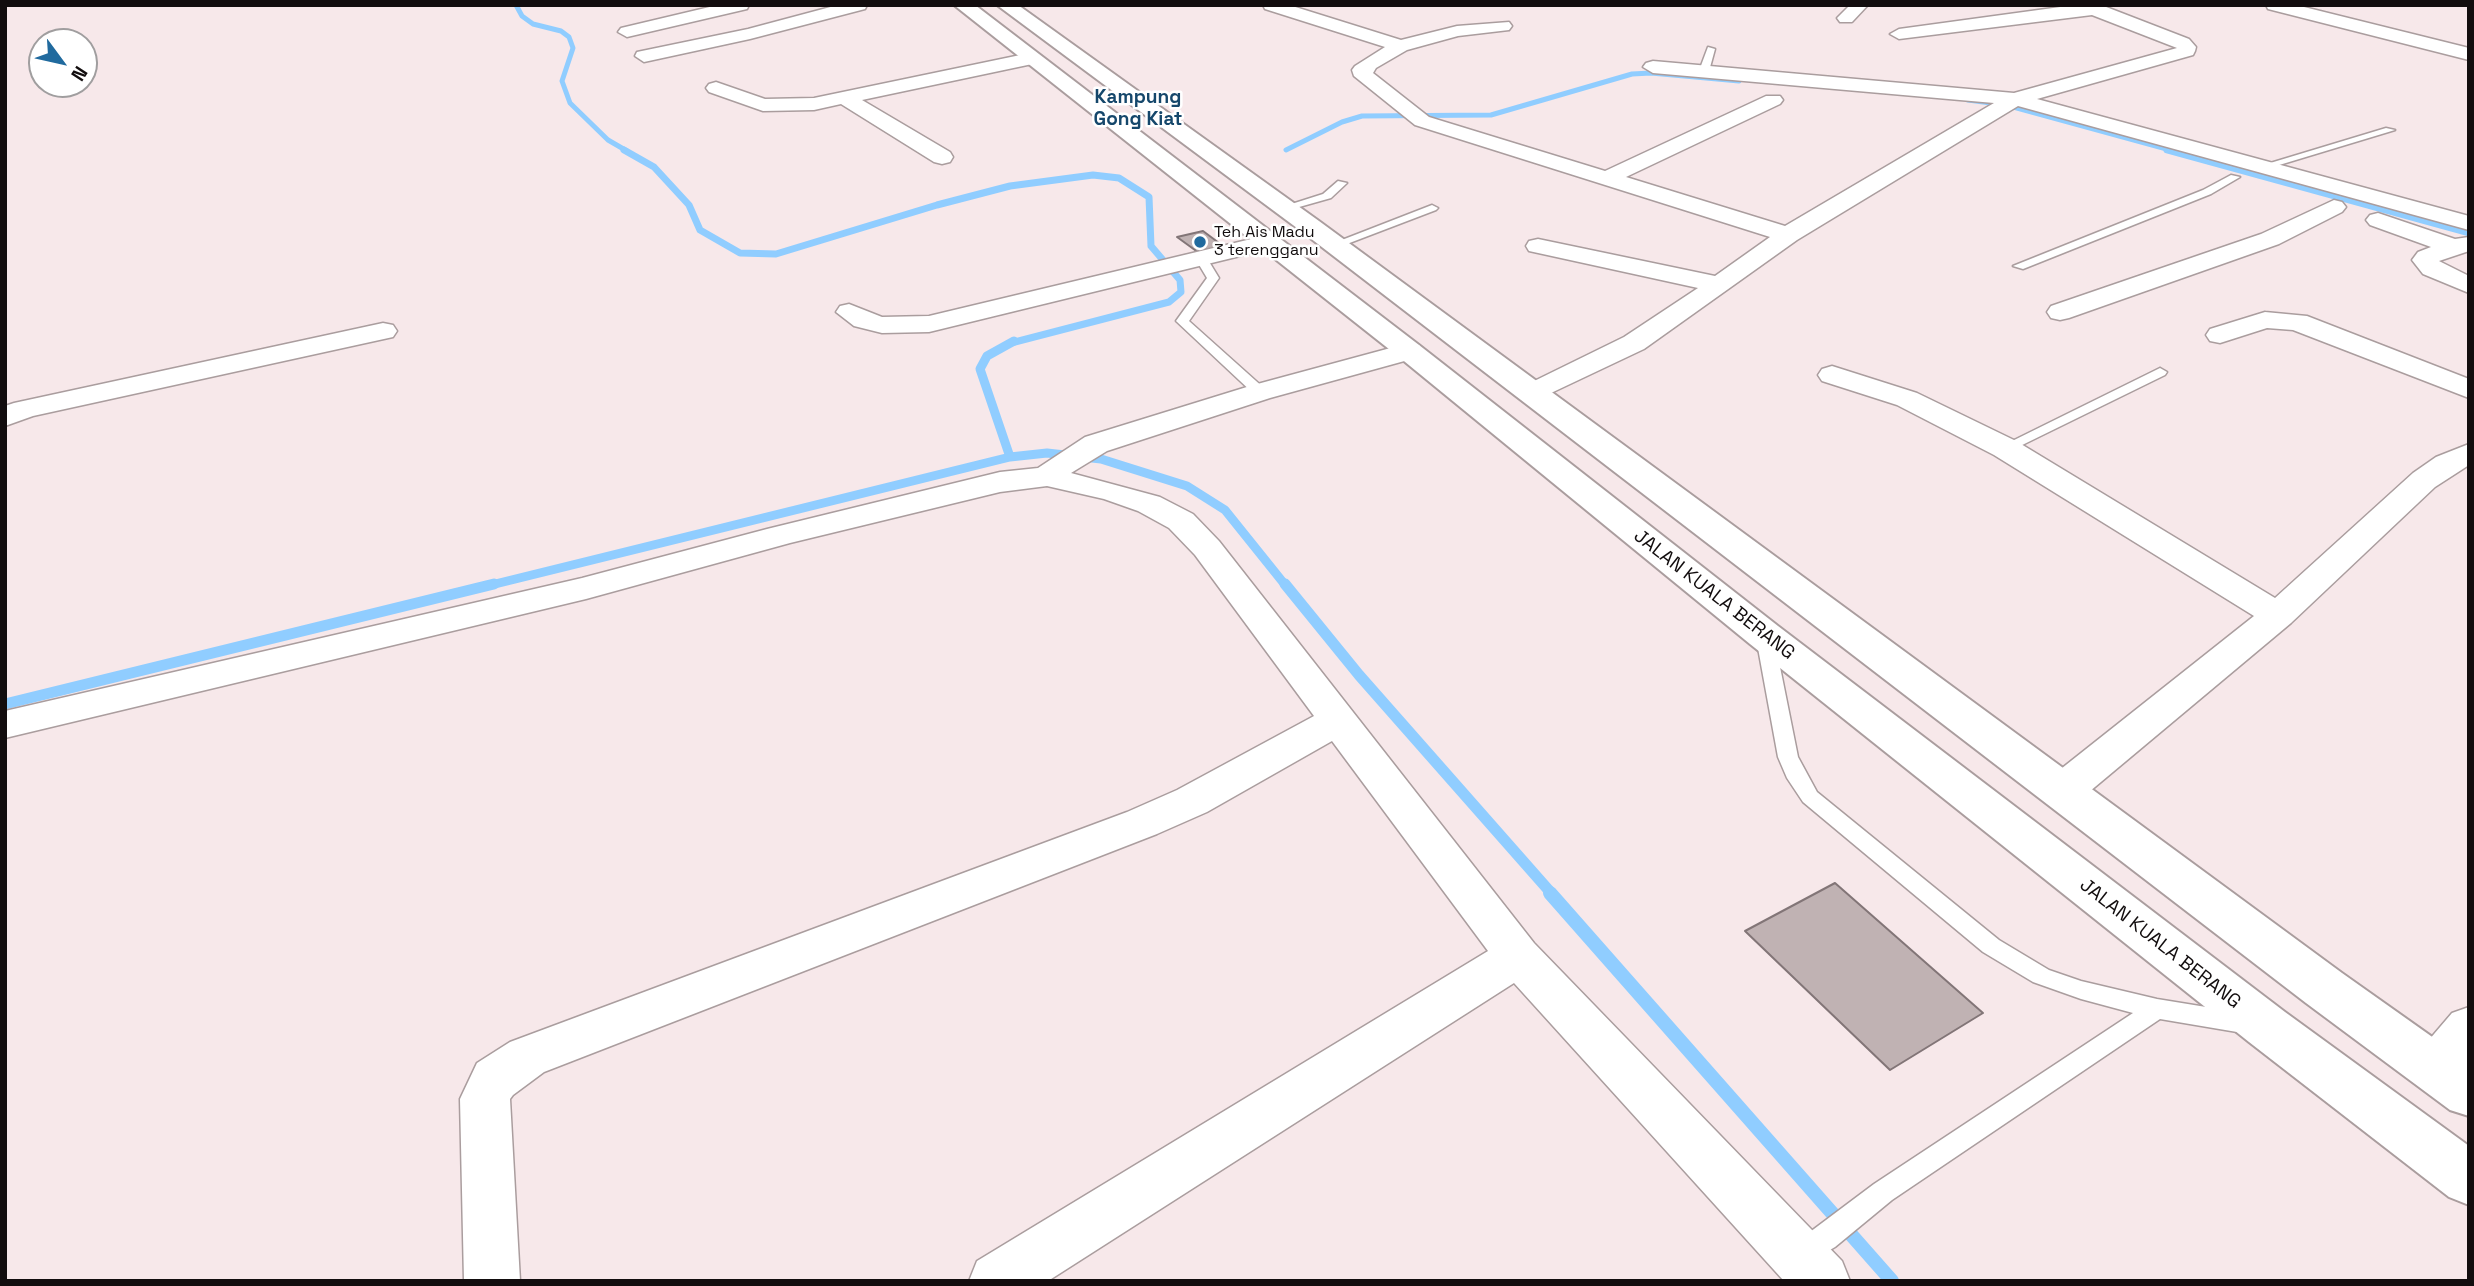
<!DOCTYPE html>
<style>
body{margin:0}
#map{position:relative;width:2474px;height:1286px;overflow:hidden;background:#f7e8ea;font-family:"Space Grotesk",sans-serif}
canvas{display:block}
.frame{position:absolute;inset:0;border:7px solid #120d0e;pointer-events:none}
.north{position:absolute;left:28px;top:28px;width:70px;height:70px;box-sizing:border-box;background:#fff;border:2px solid #a09e9f;border-radius:50%;rotate:123deg;font-size:19px;font-weight:700;line-height:28px;text-align:center;color:#120d0e}
.north::after{content:'';display:block;margin:auto;width:24px;height:32px;background:#206a9e;clip-path:polygon(50% 0,100% 100%,50% 72%,0 100%)}
</style>
<div id="map">
<canvas width="2474" height="1286"></canvas>
<div class="frame"></div>
<div class="north">N</div>
</div>
<script>
const c = document.querySelector('canvas').getContext('2d');
c.lineJoin = 'round';
const poly = rows => new Path2D(rows.map(r => 'M' + r).join(''));
function trace(path, color, width, dash) { c.strokeStyle = color; c.lineWidth = width; c.lineCap = dash ? 'butt' : 'round'; c.setLineDash(dash || []); c.stroke(path); }
function paint(path, color) { c.fillStyle = color; c.fill(path, 'evenodd'); }
function write(font, color, halo, rows, align = 'center') {
  c.font = font + ' "Space Grotesk",sans-serif'; c.lineWidth = 5; c.setLineDash([]); c.textBaseline = 'middle'; c.strokeStyle = halo; c.fillStyle = color; for (const [text, x, y, turn = 0] of rows) {
    c.save(); c.translate(x, y); c.rotate((+turn || 0) * Math.PI / 180); c.textAlign = isNaN(turn) ? turn : align; if (halo) c.strokeText(text, 0, 0); c.fillText(text, 0, 0); c.restore();
  }
}
const streamFar4 = poly([
 [516,5,522,16,533,24,561,31,569,37,573,48,562,81,570,103,608,140,627,151],
 [1968,100,2006,105,2174,151],
 [1286,150,1342,122,1362,116,1491,115,1632,74,1651,73,1739,81]
]);
const streamFar3 = poly([
 [624,150,654,167,689,205,700,230,740,253,776,254,937,205,1010,186,1093,175,1119,178,1149,197,1151,246,1180,280,1181,292,1169,302,1011,343],
 [2167,150,2469,233]
]);
const streamFar2 = poly([
 [1010,457,980,369,987,356,1014,341],
 [487,586,1010,457,1047,453,1101,459,1187,486,1225,510,1286,586]
]);
const streamFar1 = poly([
 [1285,584,1359,675,1552,894],
 [5,704,494,584]
]);
const stream = poly([
 [1550,893,1892,1281]
]);
const building = poly([
 [1203,231,1223,246,1199,253,1177,237,1203,231],
 [1835,883,1983,1013,1890,1070,1745,931,1835,883]
]);
const service = poly([
 [1708,47,1715,49,1709,71,1704,74,1699,71,1708,47],
 [2386,128,2395,130,2266,169,2257,167,2386,128],
 [2231,175,2240,177,2211,194,2023,269,2013,266,2203,190,2231,175],
 [1338,181,1347,183,1331,198,1285,211,1279,208,1323,194,1338,181],
 [1432,205,1438,208,1436,210,1339,247,1329,245,1432,205],
 [1201,254,1205,255,1219,278,1189,321,1265,389,1265,395,1255,395,1176,321,1207,278,1195,258,1201,254],
 [2160,368,2167,372,2165,375,2010,451,2005,452,1998,448,2160,368],
 [1765,631,1774,637,1798,757,1817,792,1999,940,2049,970,2081,981,2157,999,2243,1013,2251,1016,2255,1023,2251,1030,2243,1033,2160,1019,1892,1200,1835,1247,1803,1266,1794,1262,1790,1253,1794,1244,1874,1184,2133,1013,2081,999,2033,982,1983,952,1803,802,1787,778,1778,757,1756,637,1765,631]
]);
const minor = poly([
 [718,5,749,5,747,9,627,37,618,32,621,28,718,5],
 [838,5,867,5,865,9,750,39,644,62,635,56,637,52,748,29,838,5],
 [1263,5,1289,5,1401,40,1457,26,1509,22,1512,26,1509,30,1458,36,1407,50,1376,68,1373,73,1429,117,1605,171,1766,96,1780,96,1783,100,1780,104,1626,177,1785,226,1994,103,1653,73,1643,67,1646,63,1653,61,2014,93,2177,48,2092,15,1899,39,1890,34,1899,29,2075,5,2101,5,2189,39,2196,47,2195,51,2193,55,2037,99,2469,216,2469,230,2018,106,1797,240,1644,349,1532,402,1522,399,1517,393,1522,387,1624,337,1698,288,1529,251,1526,246,1529,241,1538,239,1715,276,1770,237,1415,125,1354,76,1352,70,1355,66,1385,47,1265,9,1263,5],
 [1850,5,1868,5,1852,22,1840,22,1837,18,1850,5],
 [2266,5,2296,5,2469,48,2469,60,2268,9,2266,5],
 [1030,53,1039,59,1037,63,862,100,950,152,953,157,950,162,942,164,934,162,841,104,814,110,763,111,709,92,706,88,709,84,716,82,765,99,814,98,1030,53],
 [2334,200,2342,202,2346,207,2342,212,2279,244,2069,318,2060,320,2051,318,2047,312,2051,306,2261,234,2334,200],
 [2378,213,2455,239,2469,237,2469,251,2439,261,2469,276,2469,293,2423,274,2412,260,2418,252,2431,247,2370,225,2366,220,2370,215,2378,213],
 [1268,235,1277,237,1280,242,1277,247,929,332,882,333,854,326,836,312,840,306,849,304,882,317,929,316,1268,235],
 [2265,312,2307,316,2469,379,2469,398,2293,330,2267,328,2220,343,2210,341,2206,335,2210,329,2265,312],
 [383,323,393,325,397,331,393,337,33,416,5,426,5,406,14,403,383,323],
 [1409,343,1419,345,1423,351,1419,357,1270,398,1107,451,1071,473,1160,497,1193,514,1219,541,1534,943,1842,1261,1850,1281,1784,1281,1514,983,1048,1281,969,1281,977,1261,1488,951,1332,741,1207,812,1157,834,544,1072,513,1095,510,1099,520,1281,464,1281,460,1099,477,1063,510,1042,1127,812,1177,790,1314,716,1195,555,1169,528,1138,511,1104,499,1047,486,1000,492,790,543,586,599,5,738,5,711,582,578,767,529,1000,472,1038,468,1085,437,1250,386,1409,343],
 [1832,366,1917,393,2016,441,2275,598,2413,473,2436,457,2469,444,2469,465,2435,487,2291,623,2077,802,2062,806,2047,802,2041,791,2047,780,2254,616,1994,455,1897,405,1822,381,1818,375,1822,369,1832,366],
 [2469,1007,2469,1064,2453,1084,2435,1091,2417,1084,2410,1069,2417,1054,2452,1013,2469,1007]
]);
const trunk = poly([
 [954,5,975,5,1419,345,1778,626,2285,1012,2469,1146,2469,1205,2449,1197,2249,1042,1750,644,1399,357,954,5],
 [997,5,1018,5,1319,221,2342,973,2469,1063,2469,1116,2450,1110,2306,1003,1301,231,997,5]
]);
const markers = [
 [1200,242,7,"#206a9e"]
];
const farPoinames = [
 ["Teh Ais Madu",1214,233],
 ["3 terengganu",1214,251]
];
const farQuarternames = [
 ["Kampung",1138,98],
 ["Gong Kiat",1138,120]
];
const streetNames = [
 ["JALAN KUALA BERANG",1714,595,38],
 ["JALAN KUALA BERANG",2160,944,38]
];
trace(streamFar4, '#90cdff', 5);
trace(streamFar3, '#90cdff', 7);
trace(streamFar2, '#90cdff', 9);
trace(streamFar1, '#90cdff', 11);
trace(stream, '#90cdff', 14);
paint(building, '#c0b2b3');
trace(building, '#827577', 2);
trace(service, '#aa9d9e', 3);
trace(minor, '#aa9d9e', 3);
trace(trunk, '#aa9d9e', 4);
paint(service, '#fff');
paint(minor, '#fff');
paint(trunk, '#fff');
for (const [x, y, r, color] of markers) { const dot = new Path2D(); dot.arc(x, y, r, 0, 2 * Math.PI); c.fillStyle = color; c.fill(dot); trace(dot, '#fff', 2.5); }
write('16px', '#120d0e', '#fff', farPoinames, 'left');
write('bold 19px', '#15476b', '#fff', farQuarternames);
write('19px', '#120d0e', '#fff', streetNames);
</script>
